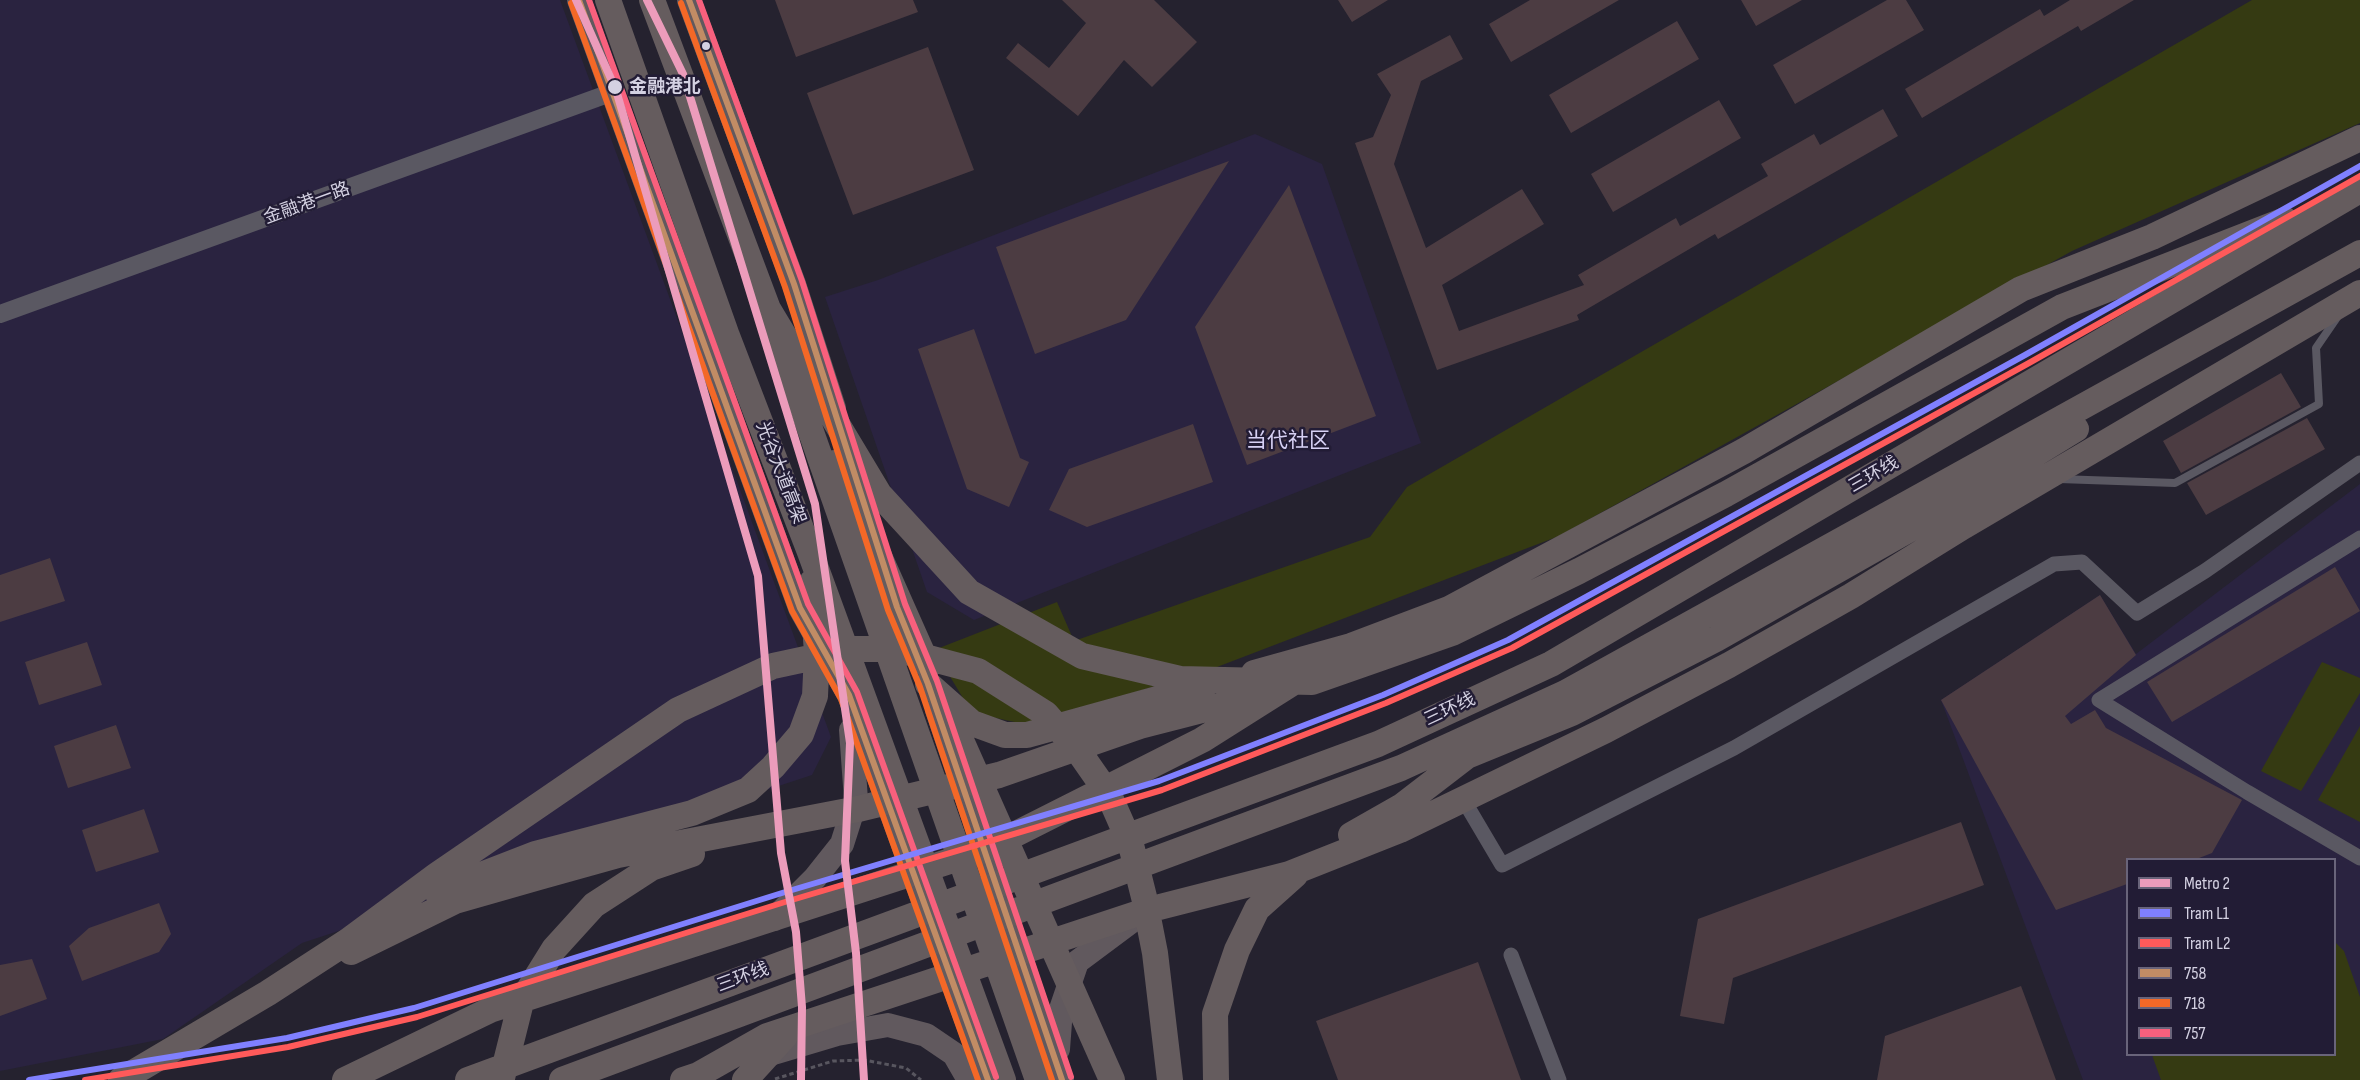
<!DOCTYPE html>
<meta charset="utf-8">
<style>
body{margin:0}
#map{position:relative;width:2360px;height:1080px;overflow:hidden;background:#25222f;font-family:"Sofia Sans Condensed",sans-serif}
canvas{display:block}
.legend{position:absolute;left:2126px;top:858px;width:210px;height:198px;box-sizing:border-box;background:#221c35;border:2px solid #69647a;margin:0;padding:8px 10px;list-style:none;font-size:18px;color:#d4d1e2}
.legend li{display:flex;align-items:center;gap:12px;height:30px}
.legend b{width:30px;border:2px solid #69647a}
</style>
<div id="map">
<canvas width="2360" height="1080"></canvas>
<ul class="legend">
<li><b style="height:8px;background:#ec9cbb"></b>Metro 2</li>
<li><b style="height:8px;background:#8080ff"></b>Tram L1</li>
<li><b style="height:8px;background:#ff5a5a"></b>Tram L2</li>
<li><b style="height:8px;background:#c18c65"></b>758</li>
<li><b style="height:8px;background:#f36827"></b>718</li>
<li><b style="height:8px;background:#f8607d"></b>757</li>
</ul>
</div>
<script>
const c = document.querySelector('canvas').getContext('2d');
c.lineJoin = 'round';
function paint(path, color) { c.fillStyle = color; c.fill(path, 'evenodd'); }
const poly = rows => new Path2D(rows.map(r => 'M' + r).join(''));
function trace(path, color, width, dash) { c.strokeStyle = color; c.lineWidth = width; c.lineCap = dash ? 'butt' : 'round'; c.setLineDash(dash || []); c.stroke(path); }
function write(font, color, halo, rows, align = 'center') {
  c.font = font + ' "Sofia Sans Condensed","Noto Sans SC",sans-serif'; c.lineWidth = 5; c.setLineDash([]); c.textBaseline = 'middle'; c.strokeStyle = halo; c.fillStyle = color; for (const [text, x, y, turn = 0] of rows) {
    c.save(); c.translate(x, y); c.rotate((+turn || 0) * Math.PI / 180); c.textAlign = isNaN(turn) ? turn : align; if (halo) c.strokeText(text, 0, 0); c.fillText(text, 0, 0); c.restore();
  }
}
const built = poly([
 [0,0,560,0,831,737,812,775,302,943,163,1039,0,1071],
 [1255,134,1322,164,1421,443,974,620,927,592,825,297,878,280],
 [2360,484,2360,1080,2083,1080,1941,700,2100,595,2136,654],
 [2128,860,2334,860,2334,1054,2128,1054]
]);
const green = poly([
 [2252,0,2360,0,2360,123,2072,251,1559,536,1217,667,1029,725,972,713,934,650,1057,602,1074,641,1370,537,1407,487],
 [2322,662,2360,678,2360,693,2301,791,2261,771],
 [2360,726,2360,822,2318,800],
 [2335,942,2344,951,2360,997,2360,1080,2161,1080,2152,1055,2334,1054]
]);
const building = poly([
 [775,0,913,0,918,12,796,57],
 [1062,0,1154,0,1197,42,1152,87,1124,60,1078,116,1006,58,1018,43,1049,68,1086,23],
 [1338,0,1388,0,1352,22],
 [1530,0,1619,0,1511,62,1489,24],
 [1741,0,1802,0,1756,26],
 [1887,0,1906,0,1924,30,1795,104,1773,65],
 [2070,0,2134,0,2081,31,2078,26,1922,118,1905,89,2040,9,2044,16],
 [1677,21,1699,59,1571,133,1549,95],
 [1450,35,1463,59,1421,81,1394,164,1426,248,1522,189,1544,224,1442,285,1459,331,1584,285,1578,275,1676,218,1680,226,1768,176,1761,164,1814,134,1820,145,1883,109,1898,136,1718,239,1715,234,1577,315,1579,320,1437,370,1355,143,1373,137,1391,95,1377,74],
 [928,47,974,170,853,215,807,93],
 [1719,100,1741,138,1613,212,1591,174],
 [1229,161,1126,320,1035,354,996,247],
 [1289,185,1376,416,1247,465,1195,327],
 [974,329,1020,458,1029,462,1009,507,967,489,918,349],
 [2281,373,2301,407,2181,473,2163,441],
 [2307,418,2325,449,2206,515,2187,483],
 [1193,424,1213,482,1087,527,1049,510,1069,469],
 [50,558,65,601,0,622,0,575],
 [2335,567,2360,611,2172,722,2147,682],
 [2100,595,2136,655,2065,716,2071,724,2095,710,2106,728,2242,800,2212,853,2194,860,2127,860,2127,884,2056,910,1941,700],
 [87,642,102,685,39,705,25,662],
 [116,725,131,768,68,788,54,746],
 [144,809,159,852,96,872,82,830],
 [1961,822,1984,885,1733,978,1724,1024,1680,1016,1698,919],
 [159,903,171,934,159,952,82,981,69,946,89,928],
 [32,959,47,999,0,1016,0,965],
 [1478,962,1521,1080,1338,1080,1316,1021],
 [2021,986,2056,1080,1877,1080,1885,1036]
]);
const path = poly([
 [775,1079,833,1061,864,1060,906,1068,921,1080]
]);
const service = poly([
 [2059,479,2175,483,2319,404,2316,348,2338,316]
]);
const minor = poly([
 [2360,538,2099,700,2247,792,2360,858],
 [1463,799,1502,865,1734,748,2054,564,2082,562,2137,613,2205,571,2360,463],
 [1511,955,1559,1080]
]);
const tertiary = poly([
 [0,314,613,92]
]);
const primary = poly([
 [579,0,800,608,849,695,988,1080],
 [689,0,794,284,834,408],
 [937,710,1062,1080],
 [774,919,815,878,842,844,856,800,851,730],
 [1058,1049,1061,1009,1077,962,1136,918],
 [760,1057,837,1034,888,1025,926,1035,954,1054,969,1080]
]);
const trunk = poly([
 [608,0,727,336,810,552,1003,1080],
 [652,0,768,309,1038,1080],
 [768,309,879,494,969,592,1082,656,1180,679,1312,682,1452,633,1579,571,1726,494,2062,307,2285,220],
 [834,463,852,495,928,666],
 [1254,673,1351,646,1449,609,1744,451,2021,289,2152,237,2360,138],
 [928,684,972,723,1005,735,1027,735,1204,686],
 [944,702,1112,1080],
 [1351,835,1402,806,1467,756,1572,713,1716,639,1947,508,2076,429],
 [437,892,535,854,692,813,748,790,773,767,801,734,815,696,817,653,812,582],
 [351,952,455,901,539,877,618,855,858,809,999,775,1140,726,1257,696],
 [502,1078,521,1002,554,949,594,905,651,868,692,854],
 [121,1080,268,993,348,941,437,875,678,710,773,666,852,649,895,649,978,671,1046,714,1079,752,1109,795,1131,845,1144,897,1155,953,1170,1080],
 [345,1080,490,1010,984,850,1202,740,1297,680],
 [468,1080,1378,744,1551,664,2360,190],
 [562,1080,1401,768,1565,693,2360,253],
 [683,1080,698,1075,767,1036,1148,910,1289,874,1400,830,1606,730,1729,665,1851,596,1964,526,2360,293],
 [745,1080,785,1036],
 [1216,1080,1215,1014,1237,950,1257,909,1295,875]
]);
const bus1 = poly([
 [579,0,800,608,849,695,988,1080],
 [689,0,794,284,897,607,928,684,1062,1080]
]);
const bus2 = poly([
 [571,3,792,611,841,699,978,1080],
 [681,3,785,287,888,610,920,687,1052,1080]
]);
const bus3 = poly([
 [589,0,808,604,857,692,996,1077],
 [699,0,802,281,905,604,937,681,1071,1077]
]);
const tram1 = poly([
 [29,1080,287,1038,414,1008,782,893,1159,781,1383,695,1508,640,2025,355,2360,166]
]);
const tram2 = poly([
 [85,1080,288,1047,417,1017,785,902,1162,790,1386,703,1512,648,2029,363,2360,176]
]);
const metro1 = poly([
 [576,0,616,90,758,576,781,853,796,932,802,1007,801,1080],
 [647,0,683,74,815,504,850,743,845,861,856,953,864,1080]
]);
const markers = [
 [706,46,5,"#d4d1e2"],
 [615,87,8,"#d4d1e2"]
];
const stopNames = [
 ["金融港北",629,87]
];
const streetNames = [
 ["金融港一路",307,204,-20],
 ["光谷大道高架",780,473,69],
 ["三环线",1874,475,-30],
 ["三环线",1450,710,-25],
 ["三环线",743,978,-20]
];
const quarterNames = [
 ["当代社区",1288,442]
];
paint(built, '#2a2340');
paint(green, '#353a12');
paint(building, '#4c3c42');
trace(path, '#58565f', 3, [4.5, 3]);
trace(service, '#5a5862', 8);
trace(minor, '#5a5862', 15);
trace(tertiary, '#5a5862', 18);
trace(primary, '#61595e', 24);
trace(trunk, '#655c5e', 26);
trace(bus1, '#c18c65', 6);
trace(bus2, '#f36827', 6);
trace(bus3, '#f8607d', 6);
trace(tram1, '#8080ff', 6);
trace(tram2, '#ff5a5a', 6);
trace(metro1, '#ec9cbb', 8);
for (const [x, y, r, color] of markers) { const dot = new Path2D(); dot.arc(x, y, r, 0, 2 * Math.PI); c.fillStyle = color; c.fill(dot); trace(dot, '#221c35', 2); }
write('bold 18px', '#d4d1e2', '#221c35', stopNames, 'left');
write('18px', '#d4d1e2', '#221c35', streetNames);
write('21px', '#d7d1f4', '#221c35', quarterNames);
</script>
